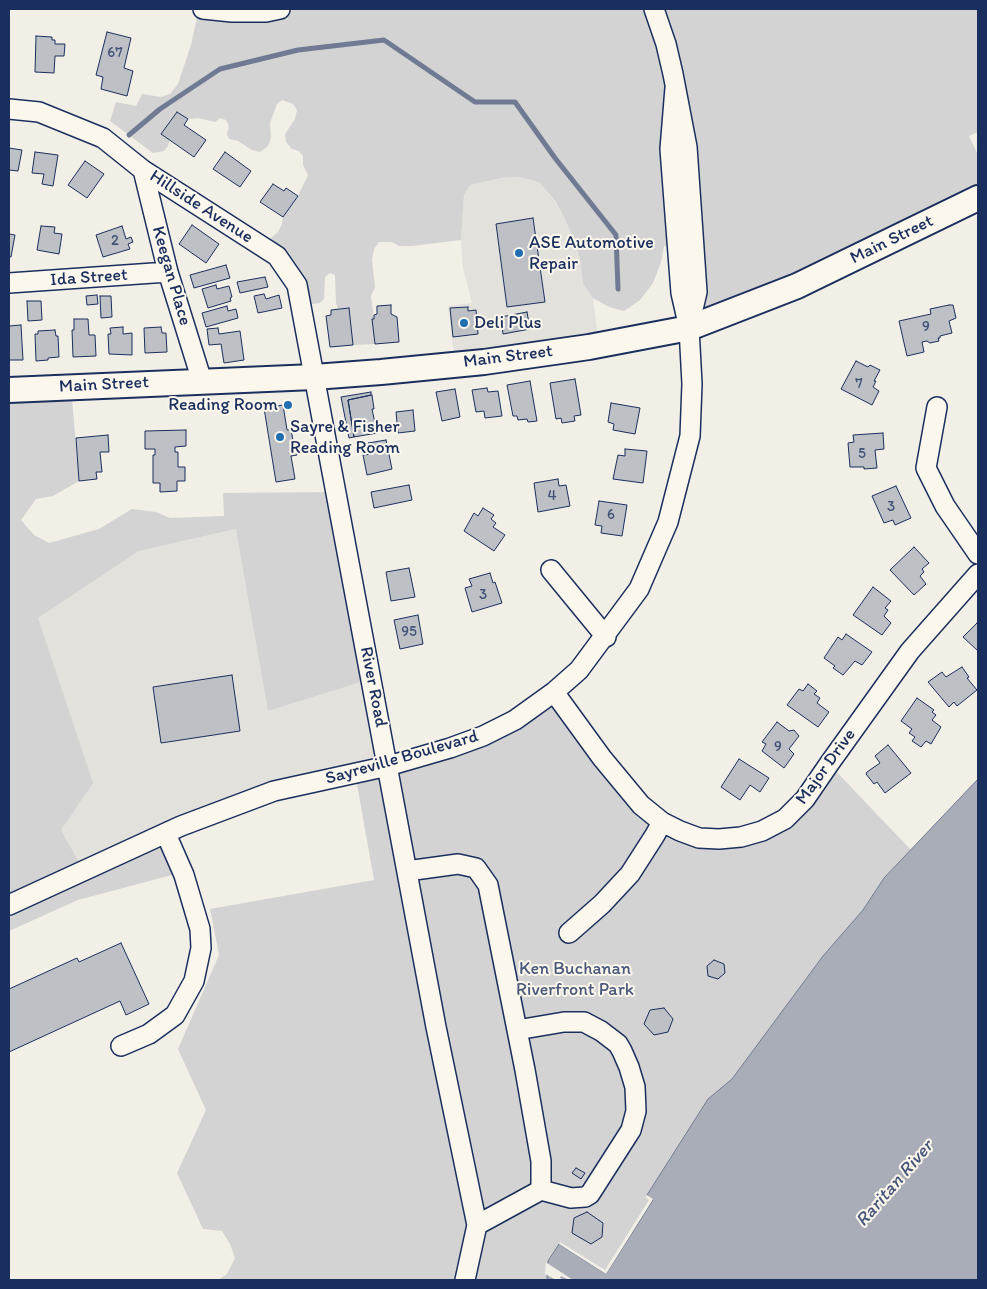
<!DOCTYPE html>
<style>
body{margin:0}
#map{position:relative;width:987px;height:1289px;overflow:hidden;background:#f2efe6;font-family:Itim,sans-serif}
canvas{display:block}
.frame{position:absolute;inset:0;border:10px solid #1b2f5e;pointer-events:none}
</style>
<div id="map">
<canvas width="987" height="1289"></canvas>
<div class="frame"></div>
</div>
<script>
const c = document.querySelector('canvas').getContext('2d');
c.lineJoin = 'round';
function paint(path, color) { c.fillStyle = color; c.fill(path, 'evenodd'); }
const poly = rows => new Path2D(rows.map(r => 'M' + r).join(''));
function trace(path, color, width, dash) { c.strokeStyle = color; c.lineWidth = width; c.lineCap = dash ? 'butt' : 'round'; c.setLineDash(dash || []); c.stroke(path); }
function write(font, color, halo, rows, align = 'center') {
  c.font = font + ' Itim,sans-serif'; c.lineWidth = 4; c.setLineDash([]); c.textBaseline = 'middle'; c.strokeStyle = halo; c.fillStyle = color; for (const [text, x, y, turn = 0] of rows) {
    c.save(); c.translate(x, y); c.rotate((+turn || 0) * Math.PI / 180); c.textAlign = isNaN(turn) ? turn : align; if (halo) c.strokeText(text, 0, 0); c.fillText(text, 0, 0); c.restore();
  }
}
const built = poly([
 [519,177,539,182,556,203,565,219,574,240,580,259,583,284,593,298,599,345,455,364,448,306,472,303,463,268,461,240,464,195,470,185,501,178],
 [533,218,545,302,507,307,496,224],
 [237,529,268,711,371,679,388,766,274,791,84,871,61,830,37,618,139,551]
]);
const green = poly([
 [199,9,978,9,978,132,969,136,978,155,978,198,713,319,697,292,676,246,664,246,661,262,653,283,640,300,624,311,609,307,593,298,583,284,580,259,574,240,565,219,556,202,539,182,519,177,501,178,470,185,464,195,461,240,412,246,399,246,392,242,379,242,374,249,372,260,375,287,371,296,374,319,375,344,353,345,349,308,338,309,336,303,335,275,330,273,325,277,324,299,320,303,313,304,306,301,266,249,271,238,278,232,282,224,283,217,298,196,308,175,303,165,303,156,299,151,292,149,286,142,285,134,295,119,297,110,293,104,282,100,277,104,270,123,271,138,268,146,260,152,252,150,238,141,229,139,227,134,229,126,226,120,220,118,215,122,198,118,188,119,177,112,161,134,170,140,168,146,164,151,153,153,110,121,116,102,136,106,142,94,161,97,170,94,178,84,191,45],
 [71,387,79,481,53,496,36,499,21,520,34,535,49,543,99,529,132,509,156,512,170,518,224,516,223,493,336,492,371,679,268,711,236,529,139,551,38,618,93,783,61,830,84,871,166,834,183,872,78,900,9,931,9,390],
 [554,692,602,758,680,831,762,831,829,764,911,850,884,878,863,910,823,956,732,1079,708,1099,647,1195,653,1199,600,1280,218,1280,227,1274,235,1258,230,1244,222,1231,203,1229,177,1173,206,1110,178,1049,219,955,210,909,374,880,355,773,450,748]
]);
const water = poly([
 [978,779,978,1280,547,1280,548,1261,559,1244,606,1274,653,1200,647,1195,708,1099,732,1079,823,956,863,910,884,878,978,779]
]);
const pier = poly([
 [647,1195,653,1199,606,1274,559,1244,560,1242,605,1270,649,1200,646,1198],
 [546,1262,547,1263,573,1280,569,1280,561,1276,560,1278,564,1280,556,1280,545,1274]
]);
const stream = poly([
 [129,135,160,109,220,69,298,50,384,40,475,102,515,102,555,158,616,235,618,289]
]);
const building = poly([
 [107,32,131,38,124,68,133,71,127,96,101,89,103,77,96,75,107,32],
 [36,36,52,37,52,40,55,40,55,44,65,44,64,56,55,56,54,73,35,72,36,36],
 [177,112,188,119,184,125,206,140,194,157,161,134,177,112],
 [9,148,22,150,18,171,9,170,9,148],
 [35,152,58,155,53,186,42,184,44,174,32,173,35,152],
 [225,152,251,171,240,187,213,169,225,152],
 [85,161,104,174,87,198,68,185,85,161],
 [273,184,284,191,286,188,298,196,283,217,260,202,273,184],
 [533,218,545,302,507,307,496,224,533,218],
 [192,225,219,244,206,263,179,244,192,225],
 [41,226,55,227,54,233,62,234,59,254,37,250,41,226],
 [122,226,126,239,131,237,133,242,128,244,130,249,103,257,96,235,122,226],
 [9,234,15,235,11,257,9,257,9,234],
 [226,265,230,278,194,288,190,275,226,265],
 [265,277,268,287,240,293,237,282,265,277],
 [216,285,217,289,229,286,232,297,230,298,231,301,208,308,202,289,216,285],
 [264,294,266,299,279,295,282,308,258,313,254,296,264,294],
 [97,295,98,304,87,305,86,296,97,295],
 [100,296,111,296,112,317,101,318,100,296],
 [27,301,41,301,42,320,28,321,27,301],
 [391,305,391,314,397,317,399,342,375,344,372,319,374,319,374,315,377,314,377,306,391,305],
 [949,305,953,305,956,318,949,321,952,333,940,336,940,338,938,338,939,341,930,343,927,341,922,342,924,352,907,356,899,321,931,314,930,309,949,305],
 [227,306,228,311,236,309,238,318,206,327,202,313,227,306],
 [468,307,468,311,476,310,478,334,453,337,450,308,468,307],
 [349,308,353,345,330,347,326,316,331,315,331,310,349,308],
 [527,312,530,329,503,334,501,317,527,312],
 [74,319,88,319,89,335,95,335,96,356,73,357,72,330,74,330,74,319],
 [21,325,23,360,9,360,9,326,21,325],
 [123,327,123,334,132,333,132,355,109,354,108,334,111,334,110,328,123,327],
 [161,327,162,333,166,333,167,352,145,353,144,328,161,327],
 [218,328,219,334,240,331,244,360,224,363,221,344,209,345,207,329,218,328],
 [55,330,56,336,58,336,59,357,48,358,48,360,36,361,35,334,38,334,38,331,55,330],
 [856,361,868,367,870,365,880,370,874,381,876,381,873,387,879,391,872,405,841,389,856,361],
 [575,379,581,415,574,416,575,421,562,423,561,418,556,419,550,383,575,379],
 [530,381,537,421,528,422,527,419,518,420,517,416,513,416,507,385,530,381],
 [487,388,488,392,498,391,502,416,485,418,484,411,476,412,472,390,487,388],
 [455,389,460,417,442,421,436,392,455,389],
 [371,392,371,395,348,400,354,437,349,438,341,397,371,392],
 [372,395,374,409,372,409,377,433,354,437,348,400,372,395],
 [611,403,640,408,635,434,613,430,614,424,608,422,611,403],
 [283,405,287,430,291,430,294,445,296,444,297,455,291,456,295,479,276,482,264,408,283,405],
 [413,410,415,431,398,433,396,412,413,410],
 [186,430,186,446,175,447,175,452,178,452,178,467,185,467,185,481,177,481,177,491,160,492,160,483,153,483,153,455,155,455,155,449,145,449,145,431,186,430],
 [883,433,884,449,875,450,877,468,864,469,864,467,850,467,848,443,854,442,853,435,883,433],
 [108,435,109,452,100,452,102,472,96,472,97,479,79,481,76,438,108,435],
 [386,440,392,469,367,475,363,455,371,454,368,443,386,440],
 [625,449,647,451,643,483,613,479,618,455,625,456,625,449],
 [558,479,559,486,566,485,570,506,538,512,534,483,558,479],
 [409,485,412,500,374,508,371,492,409,485],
 [896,486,911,518,895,525,893,520,884,523,872,496,896,486],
 [599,501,627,505,622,536,601,533,602,526,595,525,599,501],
 [483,508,494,515,491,519,496,523,493,527,505,535,494,551,464,531,474,513,478,516,483,508],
 [914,547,929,563,922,569,924,572,920,576,926,584,914,595,890,570,914,547],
 [409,568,415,597,391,601,386,572,409,568],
 [490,573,493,583,495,582,502,603,472,612,465,588,472,586,469,579,490,573],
 [873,587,891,601,885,608,888,610,884,616,891,623,882,635,853,615,873,587],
 [418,615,423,644,400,649,394,620,418,615],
 [977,623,978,625,978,651,963,637,977,623],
 [846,634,872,652,862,665,855,661,843,675,833,668,835,666,824,658,838,637,842,640,846,634],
 [962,667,969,677,967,678,977,690,957,706,954,702,949,707,928,682,942,672,946,677,962,667],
 [232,675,240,731,161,743,153,687,232,675],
 [808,684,817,691,814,694,820,698,817,703,829,712,818,727,787,705,799,689,803,691,808,684],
 [917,698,934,710,932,712,936,715,932,720,941,727,931,744,926,741,921,747,912,741,915,737,909,733,912,729,901,721,917,698],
 [777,722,789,731,794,730,799,736,789,749,794,754,784,768,762,751,766,744,762,742,777,722],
 [888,745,911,773,885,793,877,782,874,784,866,774,867,772,880,763,875,756,888,745],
 [739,759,769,778,760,792,750,785,740,800,721,787,739,759],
 [121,943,149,1004,126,1015,120,1001,9,1052,9,989,77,958,79,962,121,943],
 [714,960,724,964,725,973,718,979,708,976,707,966,714,960],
 [664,1008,673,1019,668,1032,654,1035,644,1024,650,1010,664,1008],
 [576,1168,585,1173,581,1179,572,1173,576,1168],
 [587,1212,603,1223,602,1237,591,1244,572,1233,574,1218,587,1212]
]);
const minor = poly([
 [203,9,232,12,266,12,280,9],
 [654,9,666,44,673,74,687,147,697,292,690,322],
 [9,109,39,112,103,138,143,170,277,256,297,285,436,1027,477,1225,465,1280],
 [143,170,168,272,202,381],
 [9,283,168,272],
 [937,407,926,468,945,506,978,554],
 [551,570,606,637],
 [554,692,602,758,641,805,662,822,680,831,699,838,719,839,741,837,762,831,785,819,805,799,829,764,910,651,978,574],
 [407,871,458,864,476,868,488,885,525,1070,541,1161,541,1190,477,1225],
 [9,905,181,826,274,791,388,766,450,748,483,736,515,720,554,692,579,670,639,589,668,522,690,436,692,384,689,328,681,293,670,149,675,88],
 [569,933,602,904,630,874,655,835,662,822],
 [517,1030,564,1022,584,1022,601,1031,618,1044,622,1051,629,1067,635,1087,636,1111,631,1130,590,1194,585,1197,571,1198,541,1190],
 [121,1046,149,1034,175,1015,194,981,201,948,200,929,184,875,166,834]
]);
const major = poly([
 [9,390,314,377,381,372,484,362,589,347,689,328,797,286,978,198]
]);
const markers = [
 [519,253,5,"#1f6fb2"],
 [464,323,5,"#1f6fb2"],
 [288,405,5,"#1f6fb2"],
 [280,437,5,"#1f6fb2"]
];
const numberNames = [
 ["67",115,53],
 ["2",115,241],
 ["9",926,327],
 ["7",859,384],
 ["5",862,454],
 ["4",552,496],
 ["3",891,507],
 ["6",611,515],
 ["3",483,595],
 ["95",409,632],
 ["9",778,747]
];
const streetNames = [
 ["Hillside Avenue",201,207,33],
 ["Main Street",892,240,-26],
 ["Keegan Place",171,276,74],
 ["Ida Street",89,278,-4],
 ["Main Street",508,357,-7],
 ["Main Street",104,385,-3],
 ["River Road",373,687,79],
 ["Sayreville Boulevard",402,758,-16],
 ["Major Drive",826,767,-54]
];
const poiNames = [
 ["ASE Automotive",529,243],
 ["Repair",529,264],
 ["Deli Plus",474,323],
 ["Reading Room",278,405,"right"],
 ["Sayre & Fisher",290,427],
 ["Reading Room",290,448]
];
const parkNames = [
 ["Ken Buchanan",575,969],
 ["Riverfront Park",575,990]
];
const waterNames = [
 ["Raritan River",895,1184,-49]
];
paint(built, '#e2e1dc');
paint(green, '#d2d3d2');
paint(water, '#a9adb7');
trace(water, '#707b93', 1);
paint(pier, '#f2efe6');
trace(stream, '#707b93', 5);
paint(building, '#bdc0c4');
trace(building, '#1b2f5e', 1);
trace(minor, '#1b2f5e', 22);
trace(major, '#1b2f5e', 28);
trace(minor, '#fbf7ec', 19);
trace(major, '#fbf7ec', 24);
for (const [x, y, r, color] of markers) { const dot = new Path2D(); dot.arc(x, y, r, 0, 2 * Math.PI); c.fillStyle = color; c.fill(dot); trace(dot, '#fbf7ec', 2); }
write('15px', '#445378', null, numberNames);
write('18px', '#1b2f5e', '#fbf7ec', streetNames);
write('18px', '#1b2f5e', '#fbf7ec', poiNames, 'left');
write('18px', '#49587b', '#fbf7ec', parkNames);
write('italic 19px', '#465579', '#fbf7ec', waterNames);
</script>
